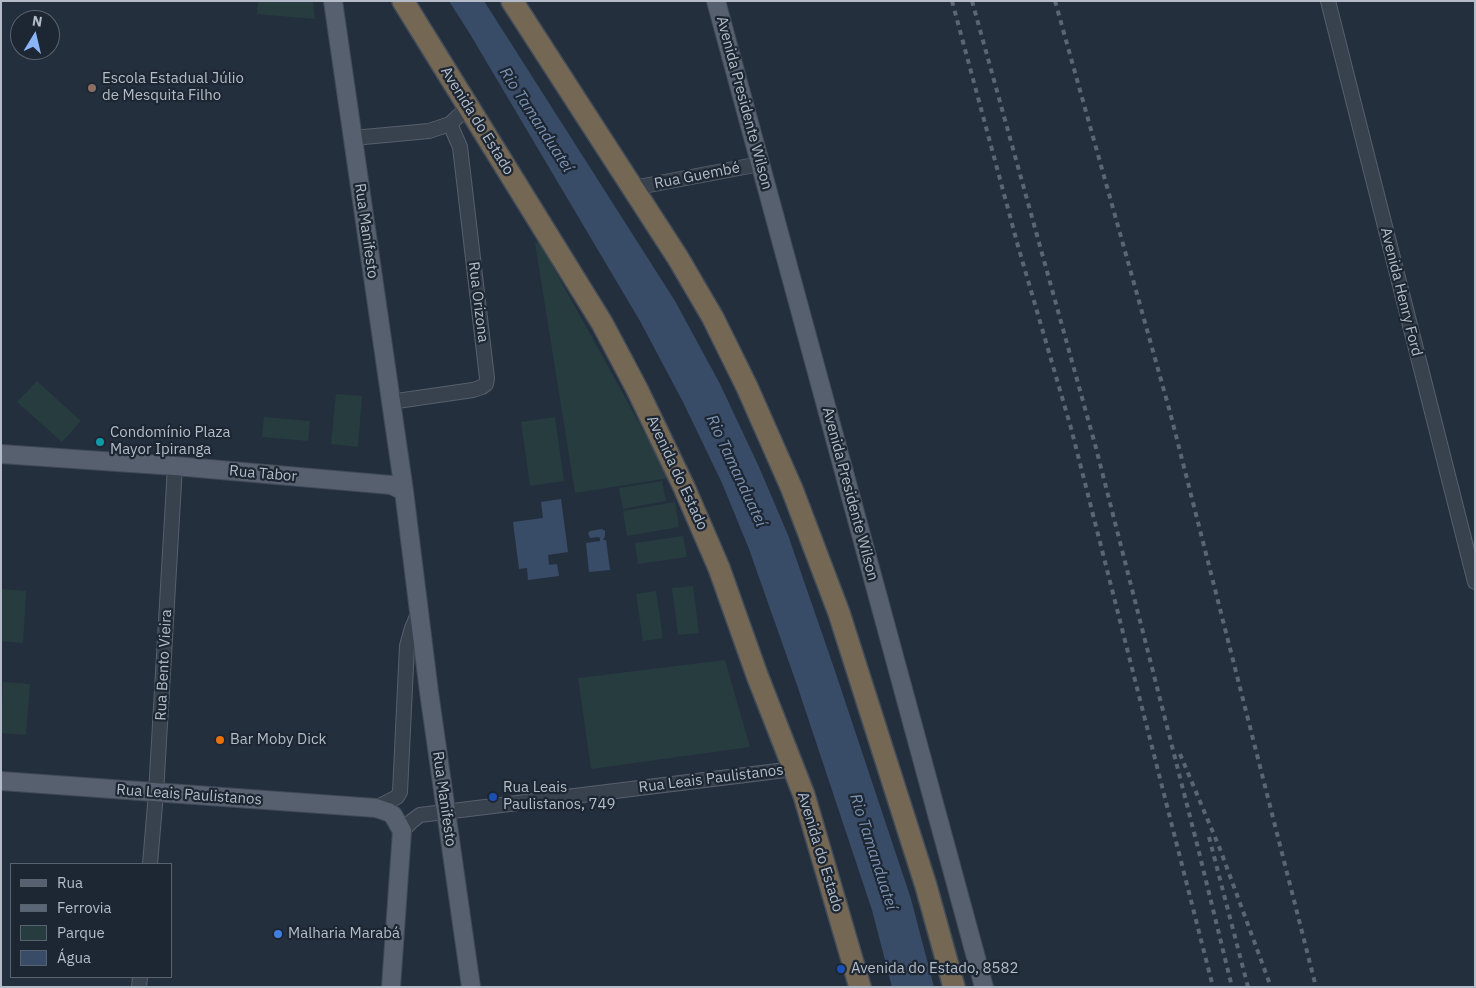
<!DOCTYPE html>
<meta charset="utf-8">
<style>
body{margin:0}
#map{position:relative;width:1476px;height:988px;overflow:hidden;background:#242f3e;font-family:"IBM Plex Sans",sans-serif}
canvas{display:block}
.frame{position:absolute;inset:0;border:2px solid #b4bcc9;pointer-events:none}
.legend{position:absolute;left:10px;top:863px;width:162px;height:115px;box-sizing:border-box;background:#1d2633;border:1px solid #59626f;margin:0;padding:6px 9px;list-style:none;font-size:15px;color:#b4bcc9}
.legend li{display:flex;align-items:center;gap:10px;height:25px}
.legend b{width:25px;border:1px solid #59626f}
.north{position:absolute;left:10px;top:10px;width:50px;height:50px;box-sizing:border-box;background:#1d2633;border:1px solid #59626f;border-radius:50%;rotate:9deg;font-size:14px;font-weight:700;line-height:20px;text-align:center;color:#b4bcc9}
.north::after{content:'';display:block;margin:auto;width:18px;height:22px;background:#8ab4f8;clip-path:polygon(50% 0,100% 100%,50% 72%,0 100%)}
</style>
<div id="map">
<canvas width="1476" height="988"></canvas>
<div class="frame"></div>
<ul class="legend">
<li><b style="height:6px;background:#56606e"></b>Rua</li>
<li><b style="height:6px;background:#5a6575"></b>Ferrovia</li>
<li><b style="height:14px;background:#263c3f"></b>Parque</li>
<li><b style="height:14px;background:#394c67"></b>Água</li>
</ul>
<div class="north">N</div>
</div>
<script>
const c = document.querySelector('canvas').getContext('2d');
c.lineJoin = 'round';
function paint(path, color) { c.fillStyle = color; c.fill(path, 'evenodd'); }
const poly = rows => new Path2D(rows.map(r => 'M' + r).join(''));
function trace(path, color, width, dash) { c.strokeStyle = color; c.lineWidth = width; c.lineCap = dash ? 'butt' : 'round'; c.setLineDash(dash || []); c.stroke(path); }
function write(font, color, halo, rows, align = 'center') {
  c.font = font + ' "IBM Plex Sans",sans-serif'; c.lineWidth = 4.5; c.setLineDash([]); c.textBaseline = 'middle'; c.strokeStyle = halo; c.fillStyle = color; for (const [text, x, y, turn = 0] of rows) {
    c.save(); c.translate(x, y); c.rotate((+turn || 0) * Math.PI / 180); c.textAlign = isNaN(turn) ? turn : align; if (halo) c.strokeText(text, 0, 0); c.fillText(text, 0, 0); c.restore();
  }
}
const green = poly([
 [258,1,313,1,315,19,257,14],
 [539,242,599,350,669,478,575,493,535,243],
 [37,381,81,421,62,442,17,402],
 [336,394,362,396,358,447,331,444],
 [264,417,310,421,308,441,262,437],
 [555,417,564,481,530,486,521,422],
 [662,481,666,501,623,509,619,488],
 [675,502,679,527,627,536,623,511],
 [683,536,687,557,638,564,635,543],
 [693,586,699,633,678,635,672,588],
 [1,589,26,591,23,643,1,641],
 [656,591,663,638,643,641,636,594],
 [725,660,750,747,591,769,578,678],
 [3,682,30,684,26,735,1,733]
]);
const water = poly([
 [449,1,484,1,675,301,720,384,759,467,788,535,835,671,911,899,934,987,892,987,872,910,797,685,749,549,722,483,683,402,640,321,470,34],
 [561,499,568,552,548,555,549,565,557,564,559,576,528,580,527,568,519,569,513,522,543,518,541,502],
 [602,529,605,531,605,536,603,540,606,540,610,570,589,572,586,543,600,541,600,538,598,537,590,538,588,533,590,531]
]);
const minor = poly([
 [1328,1,1475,582],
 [353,138,429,131,450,124,469,106],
 [633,188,760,164],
 [390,402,473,390,482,387,486,384,487,378,460,147,450,124],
 [376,808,397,797,400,792,407,646,412,628,419,612],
 [402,831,412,821,420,815,794,769],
 [150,864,156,793,175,466],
 [139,987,140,977]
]);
const major = poly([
 [333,1,404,491,429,692,471,987],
 [716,1,984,987],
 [1,454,175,466,391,485,404,491],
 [1,781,376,808,388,812,393,815,402,831,391,987]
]);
const highway = poly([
 [403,1,602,323,637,389,684,487,719,568,757,675,804,795,860,987],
 [512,1,678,258,713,318,747,387,792,489,839,613,926,886,954,987]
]);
const rail = poly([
 [952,1,1018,246,1071,428,1213,987],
 [972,1,1096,448,1198,848,1232,987],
 [1055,1,1170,412,1316,987],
 [1180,754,1220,849,1271,987],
 [1209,837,1248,987]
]);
const markers = [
 [92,88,5,"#8d6e63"],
 [100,442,5,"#0f9aa8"],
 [220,740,5,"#e8710a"],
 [493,797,5,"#1a4fb4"],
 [278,934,5,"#3f7fe0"],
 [841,969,5,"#1a4fb4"]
];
const poiNames = [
 ["Escola Estadual Júlio",102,79],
 ["de Mesquita Filho",102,96],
 ["Condomínio Plaza",110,433],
 ["Mayor Ipiranga",110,450],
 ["Bar Moby Dick",230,740],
 ["Rua Leais",503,788],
 ["Paulistanos, 749",503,805],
 ["Malharia Marabá",288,934],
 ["Avenida do Estado, 8582",851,969]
];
const streetNames = [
 ["Avenida Presidente Wilson",744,103,75],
 ["Avenida do Estado",477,121,58],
 ["Rua Guembé",697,176,-11],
 ["Rua Manifesto",366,231,82],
 ["Avenida Henry Ford",1401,292,76],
 ["Rua Orizona",478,302,83],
 ["Avenida do Estado",677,473,65],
 ["Rua Tabor",263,474,5],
 ["Avenida Presidente Wilson",850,494,75],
 ["Rua Bento Vieira",164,665,-87],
 ["Rua Leais Paulistanos",711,779,-7],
 ["Rua Leais Paulistanos",189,795,4],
 ["Rua Manifesto",444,799,82],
 ["Avenida do Estado",820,852,73]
];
const waterNames = [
 ["Rio Tamanduateí",536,120,57],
 ["Rio Tamanduateí",736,471,65],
 ["Rio Tamanduateí",873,852,72]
];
paint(green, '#263c3f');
paint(water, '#394c67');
trace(minor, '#565f6c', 16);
trace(major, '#414a57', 20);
trace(highway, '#434c59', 24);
trace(minor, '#38414e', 14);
trace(major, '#56606e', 18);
trace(highway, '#746855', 21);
trace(rail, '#5a6575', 4, [5, 5]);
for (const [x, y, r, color] of markers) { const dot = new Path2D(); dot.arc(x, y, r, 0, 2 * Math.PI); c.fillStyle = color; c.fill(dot); trace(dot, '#1d2633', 2); }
write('15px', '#b4bcc9', '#1d2633', poiNames, 'left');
write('15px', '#b4bcc9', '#1d2633', streetNames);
write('italic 16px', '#7c92b1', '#1d2633', waterNames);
</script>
